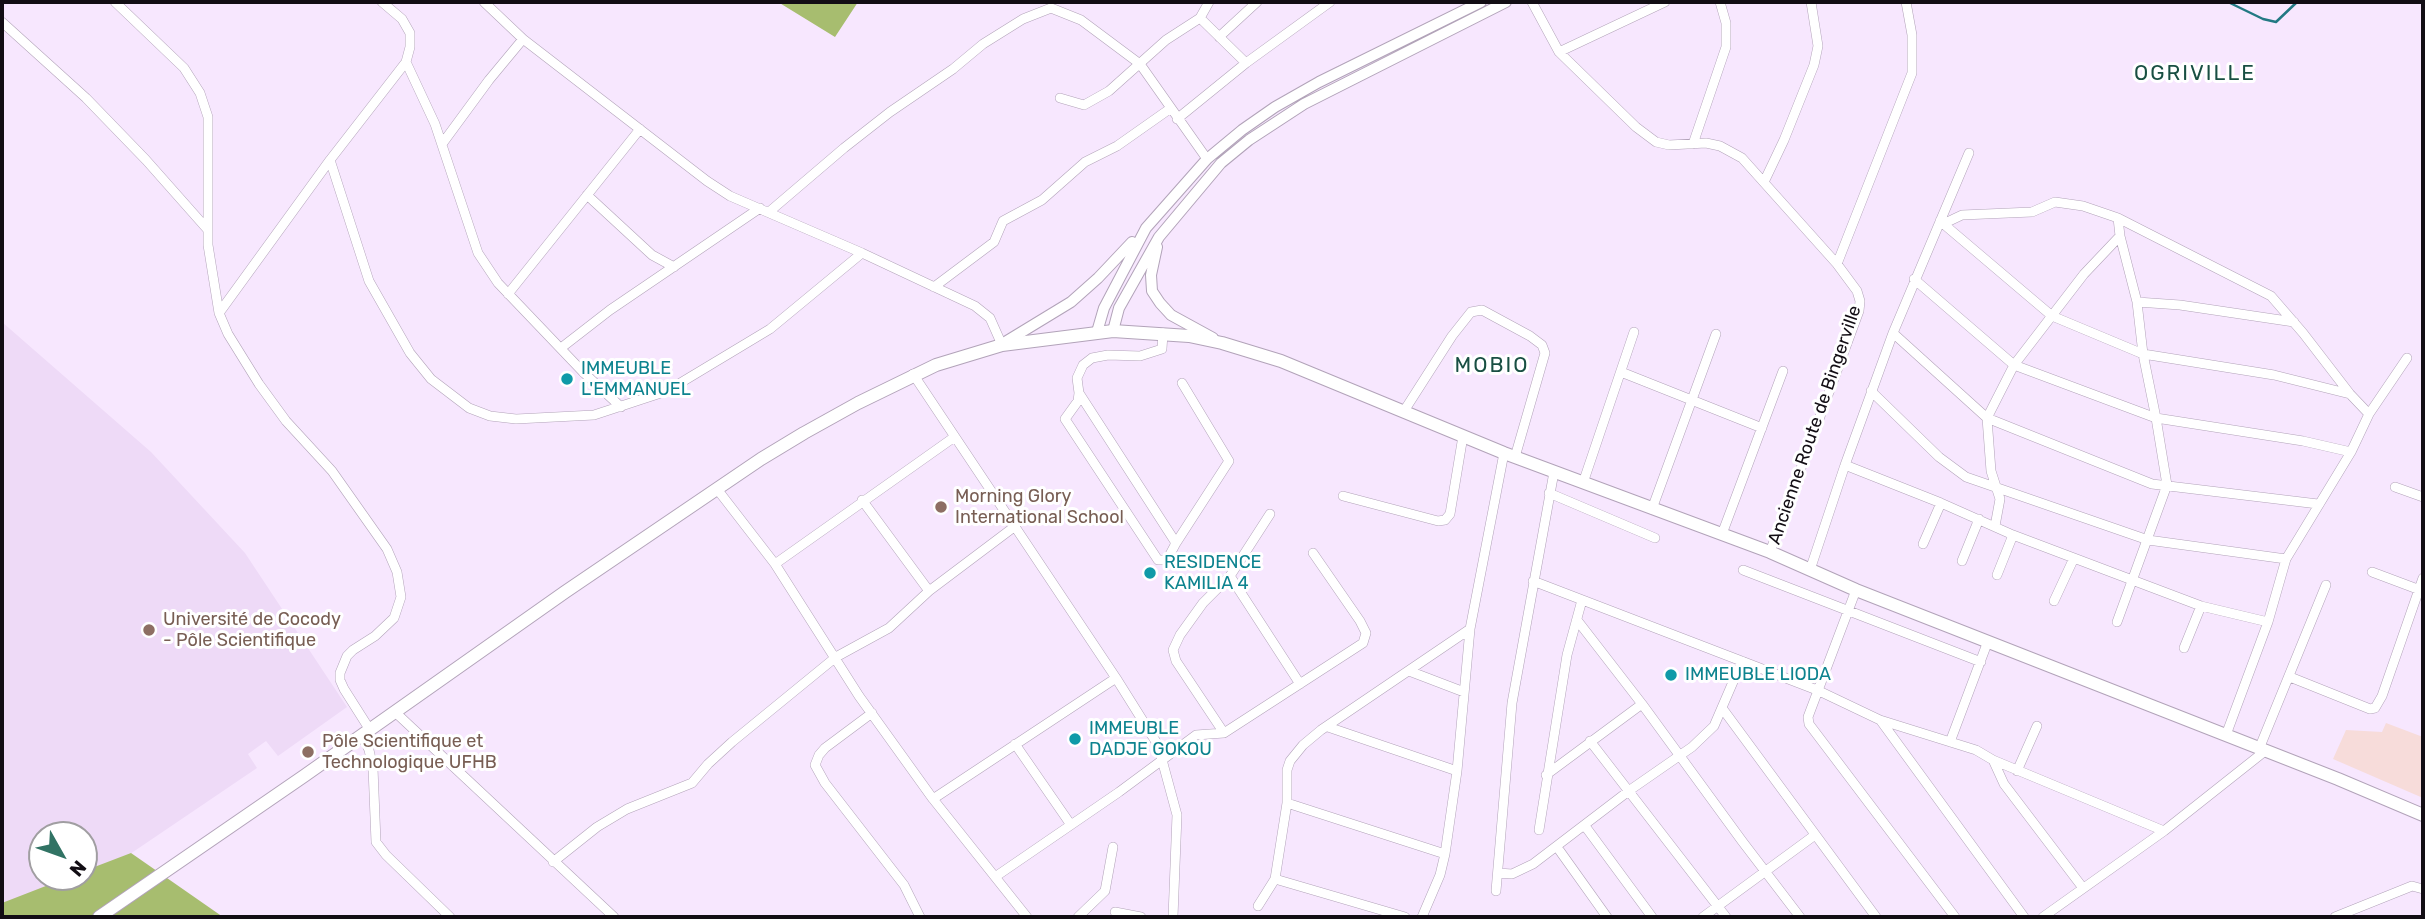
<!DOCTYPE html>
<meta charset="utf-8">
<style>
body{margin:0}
#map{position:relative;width:2425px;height:919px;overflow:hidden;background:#f7e7fe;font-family:Rubik,sans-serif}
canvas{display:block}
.frame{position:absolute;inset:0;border:4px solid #120d14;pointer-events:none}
.north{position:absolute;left:28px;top:821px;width:70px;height:70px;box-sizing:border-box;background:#fff;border:2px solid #a09ea1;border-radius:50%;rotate:130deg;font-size:19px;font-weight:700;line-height:28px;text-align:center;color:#120d14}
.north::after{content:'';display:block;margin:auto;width:24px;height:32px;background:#317364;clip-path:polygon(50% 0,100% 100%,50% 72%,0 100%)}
</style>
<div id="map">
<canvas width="2425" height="919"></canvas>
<div class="frame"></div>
<div class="north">N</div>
</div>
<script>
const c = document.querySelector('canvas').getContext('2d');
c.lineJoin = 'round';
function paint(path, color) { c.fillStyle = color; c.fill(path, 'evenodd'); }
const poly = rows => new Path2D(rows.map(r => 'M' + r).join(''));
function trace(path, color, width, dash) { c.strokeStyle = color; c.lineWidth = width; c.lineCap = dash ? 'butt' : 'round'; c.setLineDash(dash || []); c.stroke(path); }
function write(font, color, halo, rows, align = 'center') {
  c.font = font + ' Rubik,sans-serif'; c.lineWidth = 6; c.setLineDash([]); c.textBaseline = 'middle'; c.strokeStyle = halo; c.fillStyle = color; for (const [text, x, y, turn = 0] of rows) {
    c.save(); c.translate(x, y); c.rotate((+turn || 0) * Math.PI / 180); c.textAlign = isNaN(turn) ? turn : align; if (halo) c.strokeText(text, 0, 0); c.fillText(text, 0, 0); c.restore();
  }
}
const commercial = poly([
 [2386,723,2423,737,2423,798,2333,759,2346,730,2382,732]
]);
const built = poly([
 [2,322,151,452,245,553,347,707,278,756,266,741,248,754,257,768,37,917,2,917],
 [42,835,84,835,84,877,42,877]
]);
const forest = poly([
 [778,2,858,2,835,37],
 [131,853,223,917,2,917,2,903,69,877,84,877,84,871]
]);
const stream = poly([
 [2228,2,2263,19,2276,22,2297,2],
 [2420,2,2423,3]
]);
const minor = poly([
 [115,2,184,68,200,93,208,117,208,245,219,313,228,334,259,384,286,421,332,471,387,549,397,572,401,597,394,618,375,636,353,650,347,656,340,673,340,680,344,689,370,730],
 [484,2,523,39,707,181,730,196,862,253,975,306,990,318,1002,345],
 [1532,2,1559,52,1636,127,1656,142,1669,145,1706,143,1720,146,1742,158,1837,264,1857,291,1860,301,1859,311,1770,552],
 [1200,18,1246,63],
 [2,22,86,98,146,160,208,230],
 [1219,37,1257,2],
 [1559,52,1665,2],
 [406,62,435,124,478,253,498,283,583,372,621,407],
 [1060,98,1084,105,1109,91,1166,40,1200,18,1209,2],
 [1177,119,1246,63,1330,2],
 [442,144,489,80,523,39],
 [1693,144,1726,47,1726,23,1720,2],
 [330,160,369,281,410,353,431,379,469,408,490,416,516,419,594,415,667,391,770,329,862,253],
 [1764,182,1784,140,1814,65,1818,46,1811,2],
 [587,195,652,255,674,267],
 [769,212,844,148,890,112,953,69,983,44,1023,19,1051,8,1081,20,1140,64,1207,159],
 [1940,221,2052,316,2143,354,2274,375,2350,394],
 [1943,224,1962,215,2032,212,2055,202,2083,206,2118,218,2271,296,2303,333,2350,394,2369,414],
 [1837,264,1912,73,1912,35,1906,2],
 [1914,279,2014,365,2156,418,2303,441,2351,452],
 [934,287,994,242,1003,221,1042,200,1085,162,1117,146,1171,108],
 [508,294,640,129],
 [2137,302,2180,305,2294,322],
 [219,313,330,160,406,62,410,47,410,33,402,19,382,2],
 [1163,333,1162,349,1140,356,1108,355,1092,358,1083,365,1077,378,1079,393,1176,543,1229,461,1182,383],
 [1893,333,1987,418,2152,484,2318,504],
 [561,348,610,310,760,208],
 [1621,372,1762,428],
 [913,374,1116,678,1158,745,1177,815,1173,917],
 [1871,391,1939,457,1966,477,2148,540,2286,559],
 [1079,393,1078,401,1065,419,1158,560,1167,560,1176,543],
 [1404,411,1452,336,1471,312,1482,310,1530,336,1542,345,1545,353,1515,457],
 [1845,465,1941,503,2013,535,2201,606,2268,622],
 [1583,483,1634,332],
 [2395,487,2423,497],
 [717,489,775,564,859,696,933,799,1027,917],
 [1549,493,1655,538],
 [1343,496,1438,521,1445,520,1450,514,1463,436],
 [862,500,929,591],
 [1652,509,1716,334],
 [1995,526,2000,499,1991,471,1987,418,2014,365,2084,274,2120,236],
 [1722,534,1783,371],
 [1923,544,1941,503],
 [1962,561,1979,519],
 [775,564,953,438],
 [1743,570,1981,662],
 [1810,570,1845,465,1893,333,1969,153],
 [2372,572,2420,590],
 [1997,575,2013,535],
 [1230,576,1300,684],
 [1533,581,1817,690,1880,720,1976,750,1993,760,2164,831],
 [1856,590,1811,709,1808,717,1809,724,1955,917],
 [2054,601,2074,558],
 [1577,620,1642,704,1742,841,1800,917],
 [2117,622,2167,485,2156,418,2143,354,2137,302,2120,236,2118,218],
 [2184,648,2201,606],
 [1409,671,1464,692],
 [2290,677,2370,709,2375,708,2382,696,2423,578],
 [1722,708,1876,917],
 [395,712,614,917],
 [872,713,825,748,819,755,815,765,825,783,904,885,920,917],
 [1881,721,2024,917],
 [1328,727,1457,771],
 [1224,733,1176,661,1173,650,1180,635,1203,603,1230,576,1270,514],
 [362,734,369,750,373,768,376,842,386,855,450,917],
 [2226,735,2268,622,2286,559,2351,452,2369,414,2407,358],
 [1590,741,1726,917],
 [1950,742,1988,641],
 [1015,744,1071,825],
 [2259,749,2326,585],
 [1993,760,2004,784,2083,888],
 [2017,771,2037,726],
 [1546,775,1642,704],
 [933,799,1116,678],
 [1287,803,1445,854],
 [1585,826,1652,917],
 [1539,830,1567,655,1582,600],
 [1557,847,1607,917],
 [553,862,597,827,627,809,692,783,708,764,732,742,836,657,889,628,929,591,1014,527],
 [1498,873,1512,874,1533,864,1630,790,1692,747,1714,726,1742,661],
 [995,877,1119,792,1196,735,1224,733,1363,643,1366,633,1360,621,1313,553],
 [1275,879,1405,917],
 [1496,891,1512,703,1554,472],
 [1258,906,1275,879,1287,803,1287,770,1290,761,1303,745,1321,730,1470,629],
 [1115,912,1141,917],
 [1078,917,1105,891,1113,847],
 [1422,917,1440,875,1445,854,1457,771,1470,629,1504,453],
 [1703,917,1815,835],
 [2043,917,2164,831,2265,751],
 [2335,917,2412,886,2423,889]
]);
const tertiary = poly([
 [1157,247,1151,275,1152,291,1160,303,1171,315,1213,338],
 [1113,331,1119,308,1159,237,1221,163,1249,140,1304,104,1506,2],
 [1097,332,1104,308,1146,228,1207,159,1242,130,1275,107,1319,82,1481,2],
 [1002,344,1071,302,1098,278,1132,242]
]);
const secondary = poly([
 [99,917,304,776,565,592,761,459,804,433,858,403,936,365,1002,345,1113,331,1189,336,1222,343,1281,361,1504,453,1770,552,1856,590,2338,779,2423,815]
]);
const markers = [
 [567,379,7,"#0f9aa8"],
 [941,507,7,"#8d6e63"],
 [1150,573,7,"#0f9aa8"],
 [149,630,7,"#8d6e63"],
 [1671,675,7,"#0f9aa8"],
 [1075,739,7,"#0f9aa8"],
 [308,752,7,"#8d6e63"]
];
const cultureNames = [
 ["IMMEUBLE",581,369],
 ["L'EMMANUEL",581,390],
 ["RESIDENCE",1164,563],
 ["KAMILIA 4",1164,584],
 ["IMMEUBLE LIODA",1685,675],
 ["IMMEUBLE",1089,729],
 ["DADJE GOKOU",1089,750]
];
const streetNames = [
 ["Ancienne Route de Bingerville",1815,425,-71]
];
const educationNames = [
 ["Morning Glory",955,497],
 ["International School",955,518],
 ["Université de Cocody",163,620],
 ["- Pôle Scientifique",163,641],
 ["Pôle Scientifique et",322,742],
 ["Technologique UFHB",322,763]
];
const quarterNames = [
 ["OGRIVILLE",2195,74],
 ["MOBIO",1492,366]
];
paint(commercial, '#f7dcda');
paint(built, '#eedaf7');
paint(forest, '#a7bd6f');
trace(stream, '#227983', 2.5);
trace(minor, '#b2a3b9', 10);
trace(tertiary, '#b2a3b9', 12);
trace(secondary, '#b2a3b9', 14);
trace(minor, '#fff', 9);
trace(tertiary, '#fff', 10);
trace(secondary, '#fff', 12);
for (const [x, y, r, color] of markers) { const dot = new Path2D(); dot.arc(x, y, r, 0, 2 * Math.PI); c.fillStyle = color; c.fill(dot); trace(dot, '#fff', 2.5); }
write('18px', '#0d838f', '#fff', cultureNames, 'left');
write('18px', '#120d14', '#fff', streetNames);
write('18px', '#785e54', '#fff', educationNames, 'left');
c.letterSpacing = '2px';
write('21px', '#194f43', '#fff', quarterNames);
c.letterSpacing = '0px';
</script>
